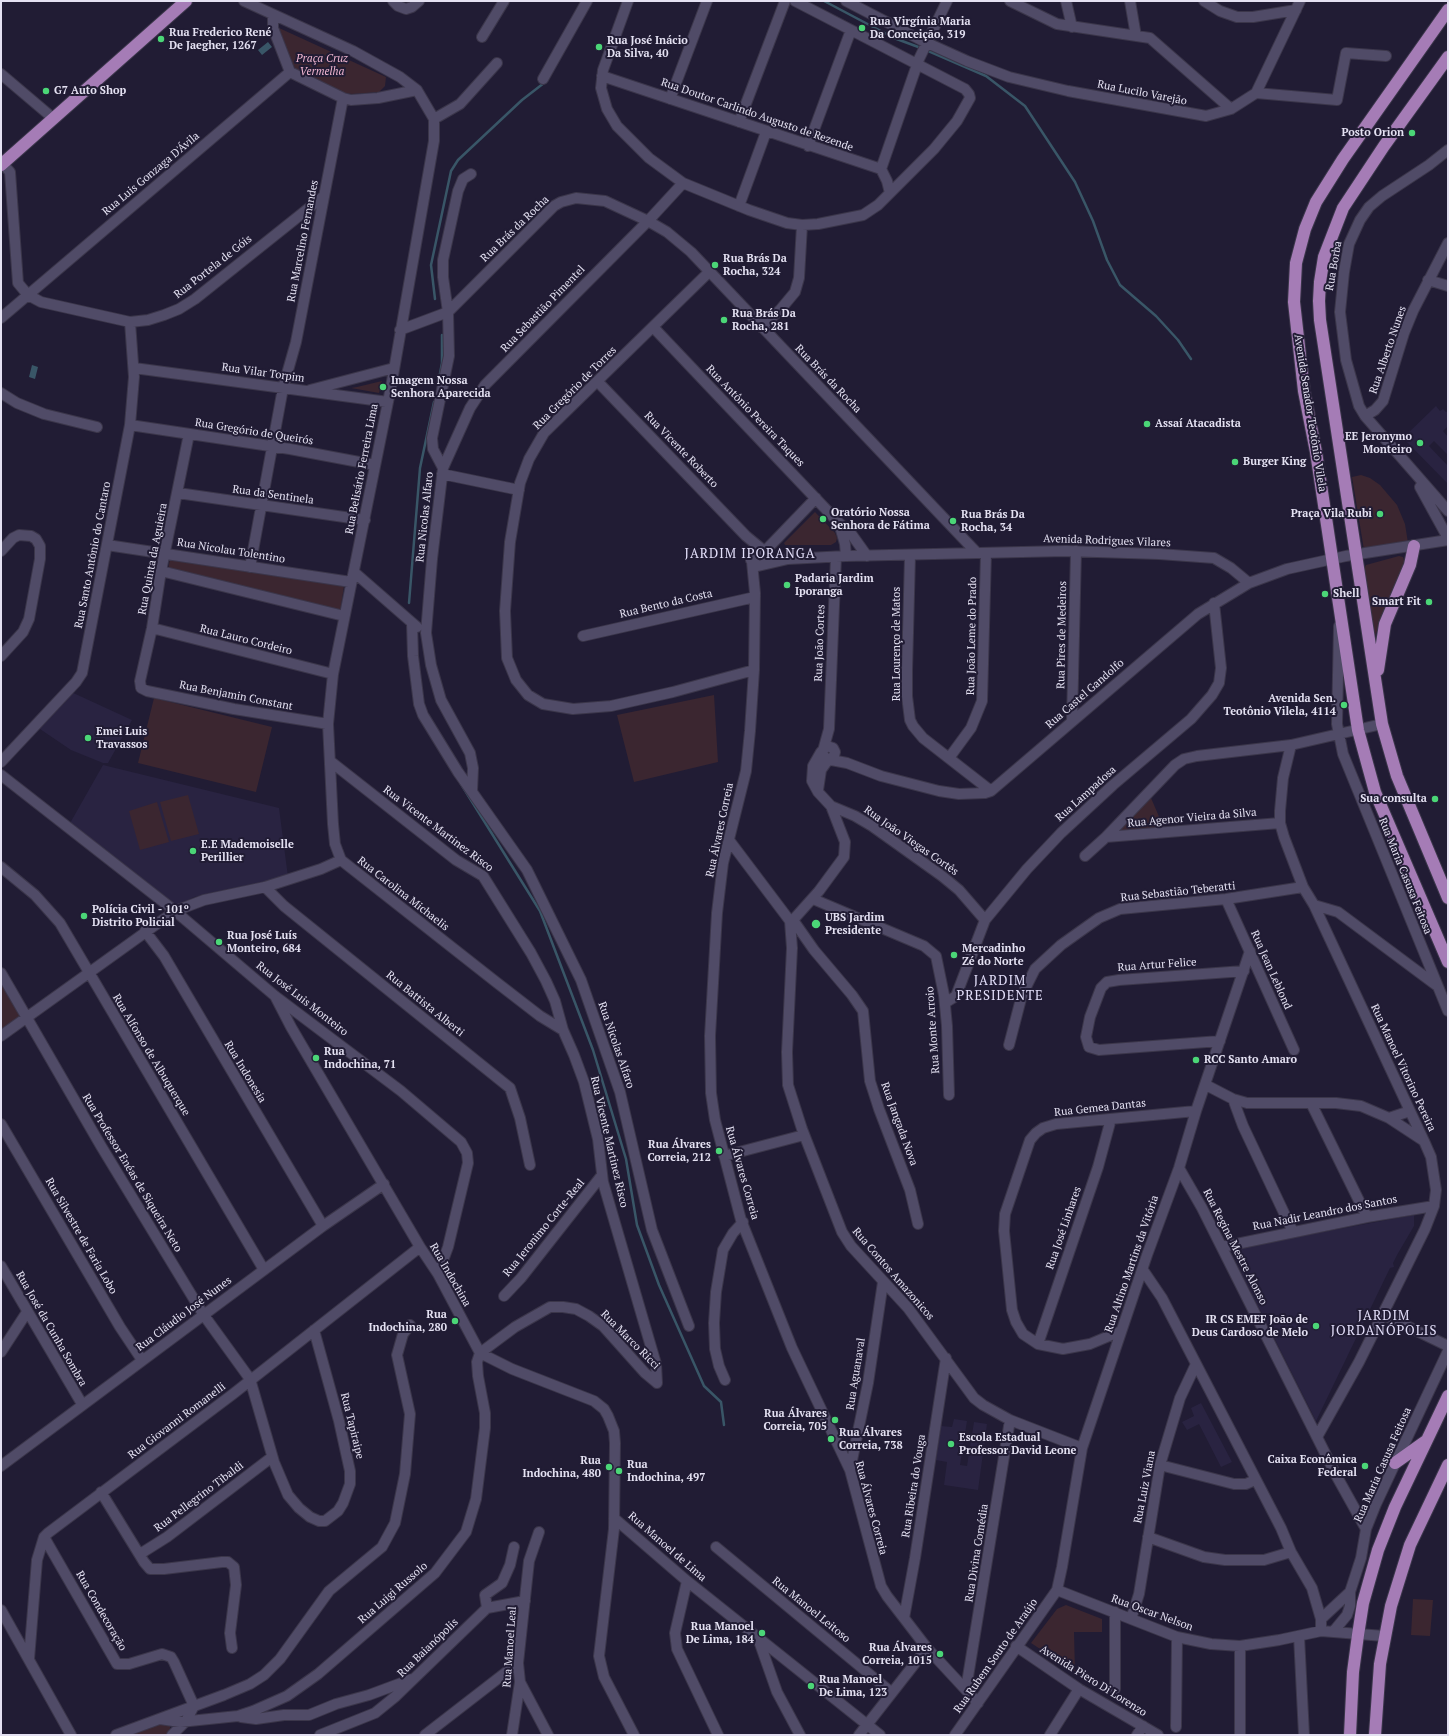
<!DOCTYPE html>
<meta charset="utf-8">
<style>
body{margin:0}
#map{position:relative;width:1449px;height:1736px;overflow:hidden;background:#211c34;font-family:"PT Serif",serif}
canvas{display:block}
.frame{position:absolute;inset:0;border:2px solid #e4e1f2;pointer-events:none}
</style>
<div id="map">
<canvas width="1449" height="1736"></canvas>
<div class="frame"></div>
</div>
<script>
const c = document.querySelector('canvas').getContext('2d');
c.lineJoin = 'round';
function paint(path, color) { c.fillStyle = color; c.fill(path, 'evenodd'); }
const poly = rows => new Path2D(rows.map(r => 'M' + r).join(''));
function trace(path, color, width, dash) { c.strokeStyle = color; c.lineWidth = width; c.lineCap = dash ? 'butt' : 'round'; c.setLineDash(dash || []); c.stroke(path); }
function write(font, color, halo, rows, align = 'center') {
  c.font = font + ' "PT Serif",serif'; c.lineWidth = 4; c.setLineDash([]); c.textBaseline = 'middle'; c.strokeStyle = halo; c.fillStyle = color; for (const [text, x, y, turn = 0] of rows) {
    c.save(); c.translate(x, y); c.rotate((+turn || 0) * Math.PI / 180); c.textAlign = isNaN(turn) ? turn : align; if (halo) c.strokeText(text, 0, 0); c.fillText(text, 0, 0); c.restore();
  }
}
const built = poly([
 [1436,406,1440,411,1443,409,1446,412,1448,411,1448,426,1443,431,1448,437,1448,455,1434,441,1429,446,1448,466,1448,484,1403,438],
 [69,691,132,720,108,763,103,763,71,750,37,727],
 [103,765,279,808,288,877,194,897,175,908,69,825],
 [1414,1215,1414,1226,1397,1255,1393,1263,1394,1267,1390,1268,1316,1421,1240,1270,1234,1256,1242,1247],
 [1201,1403,1232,1462,1221,1467,1199,1424,1187,1430,1182,1422,1194,1416,1191,1408],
 [954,1419,967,1421,960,1465,967,1466,974,1422,987,1424,978,1490,944,1485,947,1462,936,1460,941,1426,952,1427]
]);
const green = poly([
 [279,28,386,77,385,86,379,92,352,94,344,93,296,70,292,63],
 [382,381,379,393,351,388,357,387],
 [1361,475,1370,478,1380,485,1397,505,1405,524,1408,543,1364,550,1352,477],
 [815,512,835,533,837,538,836,542,831,545,785,545,784,543],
 [1399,556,1403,557,1406,566,1374,638,1361,575,1366,565],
 [170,559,344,586,340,612,245,587,168,570],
 [714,695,718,762,634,782,617,715],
 [154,698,272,727,256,792,138,763],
 [188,795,199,834,171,841,160,802],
 [1151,798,1164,828,1122,831,1121,827],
 [157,802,169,842,140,850,129,811],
 [1,973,26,1016,1,1035],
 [1413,1599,1433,1600,1430,1636,1411,1635],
 [1066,1605,1102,1619,1102,1632,1074,1632,1075,1672,1031,1643,1057,1609],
 [156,1720,170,1724,170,1735,118,1735]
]);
const water = poly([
 [268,42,272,47,262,55,258,50],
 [32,365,38,367,35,379,29,377]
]);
const stream = poly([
 [824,1,894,38,921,48],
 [926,50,986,76,1025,106,1075,182,1093,221,1107,260,1120,285,1156,316,1178,340,1191,359],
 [435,299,431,265,451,171,458,160,522,100,544,83],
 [438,384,442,363,442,335],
 [409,603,420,468,434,402],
 [461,784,540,911,593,1050,626,1159,637,1225,659,1285,704,1386,721,1402,724,1425]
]);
const minor = poly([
 [244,1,353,51,400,77,417,90,434,119,434,141,391,387,333,674,328,724,333,824,335,844,341,860],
 [393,1,398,6,406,9,412,7,419,1],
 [628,1,603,70,601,88,607,109,617,126,649,158,683,183,749,210,787,223,802,225,818,224,863,215,878,205,934,149,957,121,970,98,969,94,965,89,795,1],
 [846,1,925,42,967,61,1009,77,1068,91,1206,116,1231,109,1256,93,1300,1],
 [1010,1,1057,24,1150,38,1231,109],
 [1066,1,1072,27],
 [1130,1,1136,36],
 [1204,1,1220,11,1237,17,1253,17,1296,10],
 [273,15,273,28,290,72,343,98,351,100,378,98,417,90],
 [482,37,504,1],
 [1,74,54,119],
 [602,76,881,169,887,181,890,193],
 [543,79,587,1],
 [1256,93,1337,100,1346,53,1386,56],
 [670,99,707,1],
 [434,119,460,104,497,63],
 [739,122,785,1],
 [808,146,851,30],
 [1448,150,1429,165,1382,196,1369,207,1360,220,1349,244,1344,272,1340,312,1346,360,1359,406,1365,416,1448,511],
 [1,162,10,172,18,283,28,295,41,302,130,322,148,320,164,315,179,309,195,299,324,196],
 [881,169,919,59,947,1],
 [471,174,463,179,458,191,443,260,443,277,448,312,449,356,432,438,433,449,443,468,432,559,426,633,431,665,441,700,470,753,473,768,472,792],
 [739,206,766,132],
 [710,271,544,433,529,459,520,483,510,542,505,611,507,658,516,680,528,695,543,704,573,709,611,706,673,692,754,670],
 [1428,280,1448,286],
 [1,318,290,72],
 [653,327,839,523,852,535,867,556],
 [761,327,780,310,795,292,799,278,802,225],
 [400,330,448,312,554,206,561,202,576,198,605,201,648,221,667,232,691,252,977,553],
 [134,368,388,402],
 [598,382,746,536,763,550],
 [310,390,394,368],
 [1,393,17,403,44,414,97,427],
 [1365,416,1375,410,1383,401,1404,333,1413,311,1448,243],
 [130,425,290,449,375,465],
 [189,434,161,571,152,628,140,681,141,688,147,691,234,709,328,724],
 [443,468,470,408,485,385,648,221,683,183],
 [442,474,519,490],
 [1420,487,1448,538],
 [178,493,365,520],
 [839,523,845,544,846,556],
 [107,545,351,582],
 [1,551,13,538,19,535,31,536,36,539,40,546,40,559,29,619,23,632,1,656],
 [765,551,816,498],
 [910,556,907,671,907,696,910,720,913,726,923,738,991,791],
 [752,562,755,593,754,670,750,731,746,771,723,863,717,913,710,1036,711,1093,715,1120,741,1220,792,1348,850,1470,881,1586,887,1596,927,1648,978,1703],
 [765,564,768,556,765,551,761,549,754,551,751,560,758,566,788,559,846,556,1066,551,1159,554,1214,558,1231,568,1249,583],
 [250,567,283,388,296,342,343,98],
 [161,571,344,616],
 [354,572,417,627],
 [412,623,413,656,419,704,423,715,458,772,527,870,581,980,620,1092,652,1230,689,1326],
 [1339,626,1337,724,1343,754,1448,1011],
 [152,628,333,674],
 [583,636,755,597],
 [1072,720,1076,551],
 [1291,745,1283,778,1280,811,1280,823,1284,837,1303,887,1314,905,1424,1141,1431,1157,1436,1190,1434,1206,1425,1229,1359,1362,1317,1437],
 [824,747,829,729,836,557],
 [821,752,813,766,812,781,818,792,831,806,855,816,872,826,942,876,959,890,985,920],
 [949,758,971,728,982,701,986,553],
 [830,759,834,756,835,752,833,748,827,746,821,752,826,759,847,763,881,776,939,791,959,794,985,793,991,791,1198,614,1249,583,1287,569,1346,556,1448,540],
 [330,761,456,860,483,876,531,953,546,981,555,1001,563,1030,574,1055,584,1082,598,1139,603,1182,656,1364,657,1383],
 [1,762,76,682,82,673,130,425,134,377,130,322],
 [1,775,175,911,275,996,401,1091,461,1142,467,1153,468,1163,448,1247,438,1274],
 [818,790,821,770,828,760],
 [1106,837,1280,823],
 [729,840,790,921,793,920,814,950,852,995,863,1011,870,1081,879,1109,910,1190,918,1224],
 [1085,856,1106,837,1175,765,1184,759,1197,756,1291,745,1382,724],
 [341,860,496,982,540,1016,563,1030],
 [1,867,35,895,60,923,264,1270],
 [265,887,284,906,510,1088,520,1118,530,1165],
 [813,899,924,946,936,956,944,995,947,1026,949,1095],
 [1226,899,1294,1050],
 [1314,905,1338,912,1436,985],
 [793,920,819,891,844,857,845,842,831,806],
 [790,921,792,948,787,1052,788,1085,802,1129,842,1232,851,1246,908,1308,974,1398,983,1405,1010,1420,1082,1448],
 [145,931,164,956,323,1226],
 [1,973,101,1146,203,1314,250,1379,274,1462,288,1495,299,1508,310,1517,319,1521,325,1521,338,1511,343,1503,350,1484,350,1471,339,1421,314,1330],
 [275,996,291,1027,420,1247,438,1274,480,1353,512,1369,594,1401,604,1409,608,1416,614,1431,615,1443,614,1529,599,1656,604,1677,634,1735],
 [945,1003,956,996,985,920,1027,869,1061,833,1113,785,1191,719,1212,695,1219,683,1221,668,1214,603],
 [1,1036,175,911,204,900,265,887,321,869,341,860],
 [1220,1041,1099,1050,1089,1047,1086,1037,1090,1017,1101,988,1107,982,1119,980,1244,971],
 [1009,1045,1022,995,1035,969,1061,945,1099,918,1120,909,1226,899,1303,887],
 [1206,1085,1233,1099,1247,1103,1336,1103,1361,1106,1389,1118,1424,1141],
 [1233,1099,1243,1126,1293,1232],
 [1311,1103,1367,1217],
 [1389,1118,1410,1111],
 [1,1124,120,1327,142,1360],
 [724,1156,804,1135],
 [1179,1168,1202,1208,1336,1475,1366,1529],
 [1222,1247,1367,1217,1434,1206],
 [1,1266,82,1404],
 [1143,1270,1162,1298,1281,1528,1291,1552,1312,1588,1321,1619,1321,1631],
 [504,1296,521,1278,602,1175],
 [1382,1314,1448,1346],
 [1121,1331,1090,1344,1063,1349,1038,1344,1023,1334,1016,1322,1012,1310,1004,1231,1005,1214,1030,1140,1036,1133,1043,1128,1056,1124,1196,1111],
 [1038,1344,1098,1167,1111,1119],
 [1,1352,27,1312],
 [725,1380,719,1366,715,1349,714,1323,716,1292,723,1250,733,1233,743,1222],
 [1160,1465,1234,1484,1246,1484,1255,1480],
 [1,1466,323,1226,384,1184],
 [850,1470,868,1383,883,1282],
 [101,1492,144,1562,150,1569,164,1569,222,1562,228,1562,234,1567,236,1585,230,1633,232,1648],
 [614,1518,687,1581,880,1735],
 [44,1537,117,1664,129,1664,162,1654,171,1657,174,1662,194,1706,186,1721,172,1735],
 [1148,1537,1204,1557,1225,1560,1264,1560,1291,1552],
 [716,1547,891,1692],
 [140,1554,167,1537,272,1457],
 [687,1581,675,1633,677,1649,718,1735],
 [1057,1590,1177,1637,1211,1644,1240,1646,1279,1640,1321,1631,1384,1636],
 [487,1608,525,1601],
 [1,1610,71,1735],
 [1115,1612,1115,1689],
 [904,1618,915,1558,946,1358],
 [1131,1619,1139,1594,1160,1465,1180,1398,1196,1364],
 [1321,1619,1350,1592],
 [1333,1632,1347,1615,1350,1606,1350,1592,1361,1558,1366,1529,1376,1504,1448,1351],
 [1299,1636,1304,1735],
 [758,1638,777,1692,800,1735],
 [1016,1646,1079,1689,1158,1735],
 [1240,1646,1240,1735],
 [29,1659,37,1560,44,1537,48,1533,233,1394,420,1247],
 [520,1682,548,1735],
 [966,1689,1010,1420],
 [241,1717,256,1719,284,1715,309,1715,336,1704,369,1695,412,1679],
 [160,1719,180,1722,238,1716,253,1711,287,1696,318,1674,435,1573,466,1532,476,1499,485,1428,485,1413,478,1376,477,1362,480,1353,515,1327,550,1307,563,1307,576,1309,589,1316,603,1326,645,1373,657,1383],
 [1176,1727,1177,1637],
 [116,1735,224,1695,250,1684,264,1675,280,1659,329,1591,382,1547,395,1523,405,1474,410,1414,397,1355,403,1334,410,1325],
 [320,1735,375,1713,396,1696,487,1608,485,1595,502,1583,510,1565,514,1547],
 [425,1735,518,1663],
 [512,1735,520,1682,518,1663,529,1561,539,1532],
 [859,1735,927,1648],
 [955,1735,1057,1590,1062,1567,1082,1448,1147,1255,1179,1168,1196,1111,1250,951],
 [1050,1735,1079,1689],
 [1137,1735,1143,1726]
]);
const major = poly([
 [1448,10,1343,159,1316,202,1305,229,1296,263,1294,302,1304,391,1316,452,1358,730,1375,792,1448,962],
 [1448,57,1384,146,1343,208,1324,257,1320,282,1319,301,1320,320,1382,724,1397,776,1448,898],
 [1,165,186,1],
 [1378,670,1385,624,1410,565,1414,546],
 [1395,1463,1426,1441],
 [1350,1735,1353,1672,1358,1635,1363,1603,1378,1550,1395,1507,1448,1396],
 [1375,1735,1380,1664,1391,1606,1410,1545,1448,1465]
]);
const markers = [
 [862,28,4,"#4bd677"],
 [161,39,4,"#4bd677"],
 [599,47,4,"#4bd677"],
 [46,91,4,"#4bd677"],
 [1412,133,4,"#4bd677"],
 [715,265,4,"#4bd677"],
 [724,320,4,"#4bd677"],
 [383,387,4,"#4bd677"],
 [1147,424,4,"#4bd677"],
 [1420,443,4,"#4bd677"],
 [1235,462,4,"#4bd677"],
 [1380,514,4,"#4bd677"],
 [823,519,4,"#4bd677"],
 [953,521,4,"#4bd677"],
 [787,585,4,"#4bd677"],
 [1325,594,4,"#4bd677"],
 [1429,602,4,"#4bd677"],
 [1344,705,4,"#4bd677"],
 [88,738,4,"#4bd677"],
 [1435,799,4,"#4bd677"],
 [193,851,4,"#4bd677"],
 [84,916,4,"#4bd677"],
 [816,924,5,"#4bd677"],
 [219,942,4,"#4bd677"],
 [954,955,4,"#4bd677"],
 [316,1058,4,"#4bd677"],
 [1196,1060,4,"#4bd677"],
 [719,1151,4,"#4bd677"],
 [455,1321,4,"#4bd677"],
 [1316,1326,4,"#4bd677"],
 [835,1420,4,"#4bd677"],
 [831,1439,4,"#4bd677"],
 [951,1444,4,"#4bd677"],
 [1365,1466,4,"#4bd677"],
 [609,1467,4,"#4bd677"],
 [619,1471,4,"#4bd677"],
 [762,1633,4,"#4bd677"],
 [940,1654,4,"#4bd677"],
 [811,1686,4,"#4bd677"]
];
const poiNames = [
 ["Rua Virgínia Maria",870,22],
 ["Da Conceição, 319",870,35],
 ["Rua Frederico René",169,33],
 ["De Jaegher, 1267",169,46],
 ["Rua José Inácio",607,41],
 ["Da Silva, 40",607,54],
 ["G7 Auto Shop",54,91],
 ["Posto Orion",1404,133,"right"],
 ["Rua Brás Da",723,259],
 ["Rocha, 324",723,272],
 ["Rua Brás Da",732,314],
 ["Rocha, 281",732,327],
 ["Imagem Nossa",391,381],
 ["Senhora Aparecida",391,394],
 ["Assaí Atacadista",1155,424],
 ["EE Jeronymo",1412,437,"right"],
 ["Monteiro",1412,450,"right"],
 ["Burger King",1243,462],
 ["Oratório Nossa",831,513],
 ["Senhora de Fátima",831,526],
 ["Praça Vila Rubi",1372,514,"right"],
 ["Rua Brás Da",961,515],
 ["Rocha, 34",961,528],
 ["Padaria Jardim",795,579],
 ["Iporanga",795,592],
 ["Shell",1333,594],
 ["Smart Fit",1421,602,"right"],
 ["Avenida Sen.",1336,699,"right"],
 ["Teotônio Vilela, 4114",1336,712,"right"],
 ["Emei Luis",96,732],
 ["Travassos",96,745],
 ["Sua consulta",1427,799,"right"],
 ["E.E Mademoiselle",201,845],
 ["Perillier",201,858],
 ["Polícia Civil - 101º",92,910],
 ["Distrito Policial",92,923],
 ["UBS Jardim",825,918],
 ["Presidente",825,931],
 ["Rua José Luís",227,936],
 ["Monteiro, 684",227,949],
 ["Mercadinho",962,949],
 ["Zé do Norte",962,962],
 ["Rua",324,1052],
 ["Indochina, 71",324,1065],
 ["RCC Santo Amaro",1204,1060],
 ["Rua Álvares",711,1145,"right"],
 ["Correia, 212",711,1158,"right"],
 ["Rua",447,1315,"right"],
 ["Indochina, 280",447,1328,"right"],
 ["IR CS EMEF João de",1308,1320,"right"],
 ["Deus Cardoso de Melo",1308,1333,"right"],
 ["Rua Álvares",827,1414,"right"],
 ["Correia, 705",827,1427,"right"],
 ["Rua Álvares",839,1433],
 ["Correia, 738",839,1446],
 ["Escola Estadual",959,1438],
 ["Professor David Leone",959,1451],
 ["Caixa Econômica",1357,1460,"right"],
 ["Federal",1357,1473,"right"],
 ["Rua",601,1461,"right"],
 ["Indochina, 480",601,1474,"right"],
 ["Rua",627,1465],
 ["Indochina, 497",627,1478],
 ["Rua Manoel",754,1627,"right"],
 ["De Lima, 184",754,1640,"right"],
 ["Rua Álvares",932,1648,"right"],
 ["Correia, 1015",932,1661,"right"],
 ["Rua Manoel",819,1680],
 ["De Lima, 123",819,1693]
];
const parkNames = [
 ["Praça Cruz",322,59],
 ["Vermelha",322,72]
];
const streetNames = [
 ["Rua Lucilo Varejão",1142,93,11],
 ["Rua Doutor Carlindo Augusto de Rezende",757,115,19],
 ["Rua Luis Gonzaga D'Ávila",151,174,-40],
 ["Rua Brás da Rocha",515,229,-44],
 ["Rua Marcelino Fernandes",303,241,-79],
 ["Rua Borba",1334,266,-80],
 ["Rua Portela de Góis",213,267,-38],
 ["Rua Sebastião Pimentel",543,309,-46],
 ["Rua Alberto Nunes",1388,350,-71],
 ["Rua Vilar Torpim",263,373,8],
 ["Rua Brás da Rocha",828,379,46],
 ["Rua Gregório de Torres",575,388,-45],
 ["Avenida Senador Teotônio Vilela",1310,413,81],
 ["Rua Antônio Pereira Taques",755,416,46],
 ["Rua Gregório de Queirós",254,432,9],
 ["Rua Vicente Roberto",681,450,46],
 ["Rua Belisário Ferreira Lima",362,469,-79],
 ["Rua da Sentinela",273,495,8],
 ["Rua Nicolas Alfaro",425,517,-84],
 ["Avenida Rodrigues Vilares",1107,541,2],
 ["Rua Nicolau Tolentino",231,551,9],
 ["Rua Santo Antônio do Cantaro",93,555,-79],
 ["Rua Quinta da Aguieira",153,559,-79],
 ["Rua Bento da Costa",666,604,-13],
 ["Rua Pires de Medeiros",1062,635,-89],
 ["Rua João Leme do Prado",972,636,-89],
 ["Rua Lauro Cordeiro",246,640,14],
 ["Rua João Cortes",820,643,-88],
 ["Rua Lourenço de Matos",897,644,-90],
 ["Rua Castel Gandolfo",1085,694,-41],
 ["Rua Benjamin Constant",236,696,11],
 ["Rua Lampadosa",1086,794,-42],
 ["Rua Agenor Vieira da Silva",1192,818,-5],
 ["Rua Vicente Martinez Risco",438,829,37],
 ["Rua Álvares Correia",720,830,-78],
 ["Rua João Viegas Cortês",911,841,35],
 ["Rua Maria Casusa Feitosa",1405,876,68],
 ["Rua Sebastião Teberatti",1178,892,-6],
 ["Rua Carolina Michaelis",403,894,38],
 ["Rua Artur Felice",1157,965,-4],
 ["Rua Jean Leblond",1271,970,66],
 ["Rua José Luis Monteiro",302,999,38],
 ["Rua Battista Alberti",425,1004,39],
 ["Rua Monte Arroio",933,1030,-94],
 ["Rua Nicolas Alfaro",616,1045,71],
 ["Rua Alfonso de Albuquerque",151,1055,59],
 ["Rua Manoel Vitorino Pereira",1403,1068,65],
 ["Rua Indonesia",245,1072,59],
 ["Rua Gemea Dantas",1100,1108,-6],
 ["Rua Jangada Nova",899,1124,70],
 ["Rua Vicente Martinez Risco",609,1142,77],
 ["Rua Professor Enéas de Siqueira Neto",132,1173,59],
 ["Rua Álvares Correia",742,1173,74],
 ["Rua Nadir Leandro dos Santos",1325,1213,-11],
 ["Rua Jeronimo Corte-Real",544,1228,-51],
 ["Rua José Linhares",1064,1228,-71],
 ["Rua Silvestre de Faria Lobo",81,1236,60],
 ["Rua Regina Mestre Alonso",1235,1247,63],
 ["Rua Altino Martins da Vitória",1132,1264,-71],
 ["Rua Contos Amazonicos",893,1274,49],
 ["Rua Indochina",450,1275,60],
 ["Rua Cláudio José Nunes",184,1314,-37],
 ["Rua José da Cunha Sombra",51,1329,60],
 ["Rua Marco Ricci",630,1340,45],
 ["Rua Aguanaval",856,1374,-81],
 ["Rua Giovanni Romanelli",177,1421,-37],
 ["Rua Tapiraipe",352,1426,76],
 ["Rua Maria Casusa Feitosa",1383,1465,-66],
 ["Rua Ribeira do Vouga",914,1486,-81],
 ["Rua Luiz Viana",1145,1487,-79],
 ["Rua Pellegrino Tibaldi",199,1497,-37],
 ["Rua Álvares Correia",871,1508,75],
 ["Rua Manoel de Lima",667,1547,41],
 ["Rua Divina Comédia",977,1553,-81],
 ["Rua Luigi Russolo",393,1593,-41],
 ["Rua Manoel Leitoso",811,1610,39],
 ["Rua Condecoração",101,1611,60],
 ["Rua Oscar Nelson",1152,1613,20],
 ["Rua Manoel Leal",510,1647,-86],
 ["Rua Baianópolis",428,1648,-44],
 ["Rua Rubem Souto de Araújo",996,1656,-55],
 ["Avenida Piero Di Lorenzo",1093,1681,32]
];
const quarterNames = [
 ["JARDIM IPORANGA",750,554],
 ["JARDIM",1000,981],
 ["PRESIDENTE",1000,996],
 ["JARDIM",1384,1316],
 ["JORDANÓPOLIS",1384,1331]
];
paint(built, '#292341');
paint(green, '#3b2630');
paint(water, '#395667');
trace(stream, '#395667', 2.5);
trace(minor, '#3b364a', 12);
trace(major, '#3b364a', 14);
trace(minor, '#504b67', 10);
trace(major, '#a57cb6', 12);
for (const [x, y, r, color] of markers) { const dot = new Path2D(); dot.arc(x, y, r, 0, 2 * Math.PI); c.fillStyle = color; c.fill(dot); trace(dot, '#211c34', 1.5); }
write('bold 11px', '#e4e1f2', '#211c34', poiNames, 'left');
write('italic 11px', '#f0b6d1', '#211c34', parkNames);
write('11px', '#e4e1f2', '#211c34', streetNames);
c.letterSpacing = '1px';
write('13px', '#e3dffa', '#211c34', quarterNames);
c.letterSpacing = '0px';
</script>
